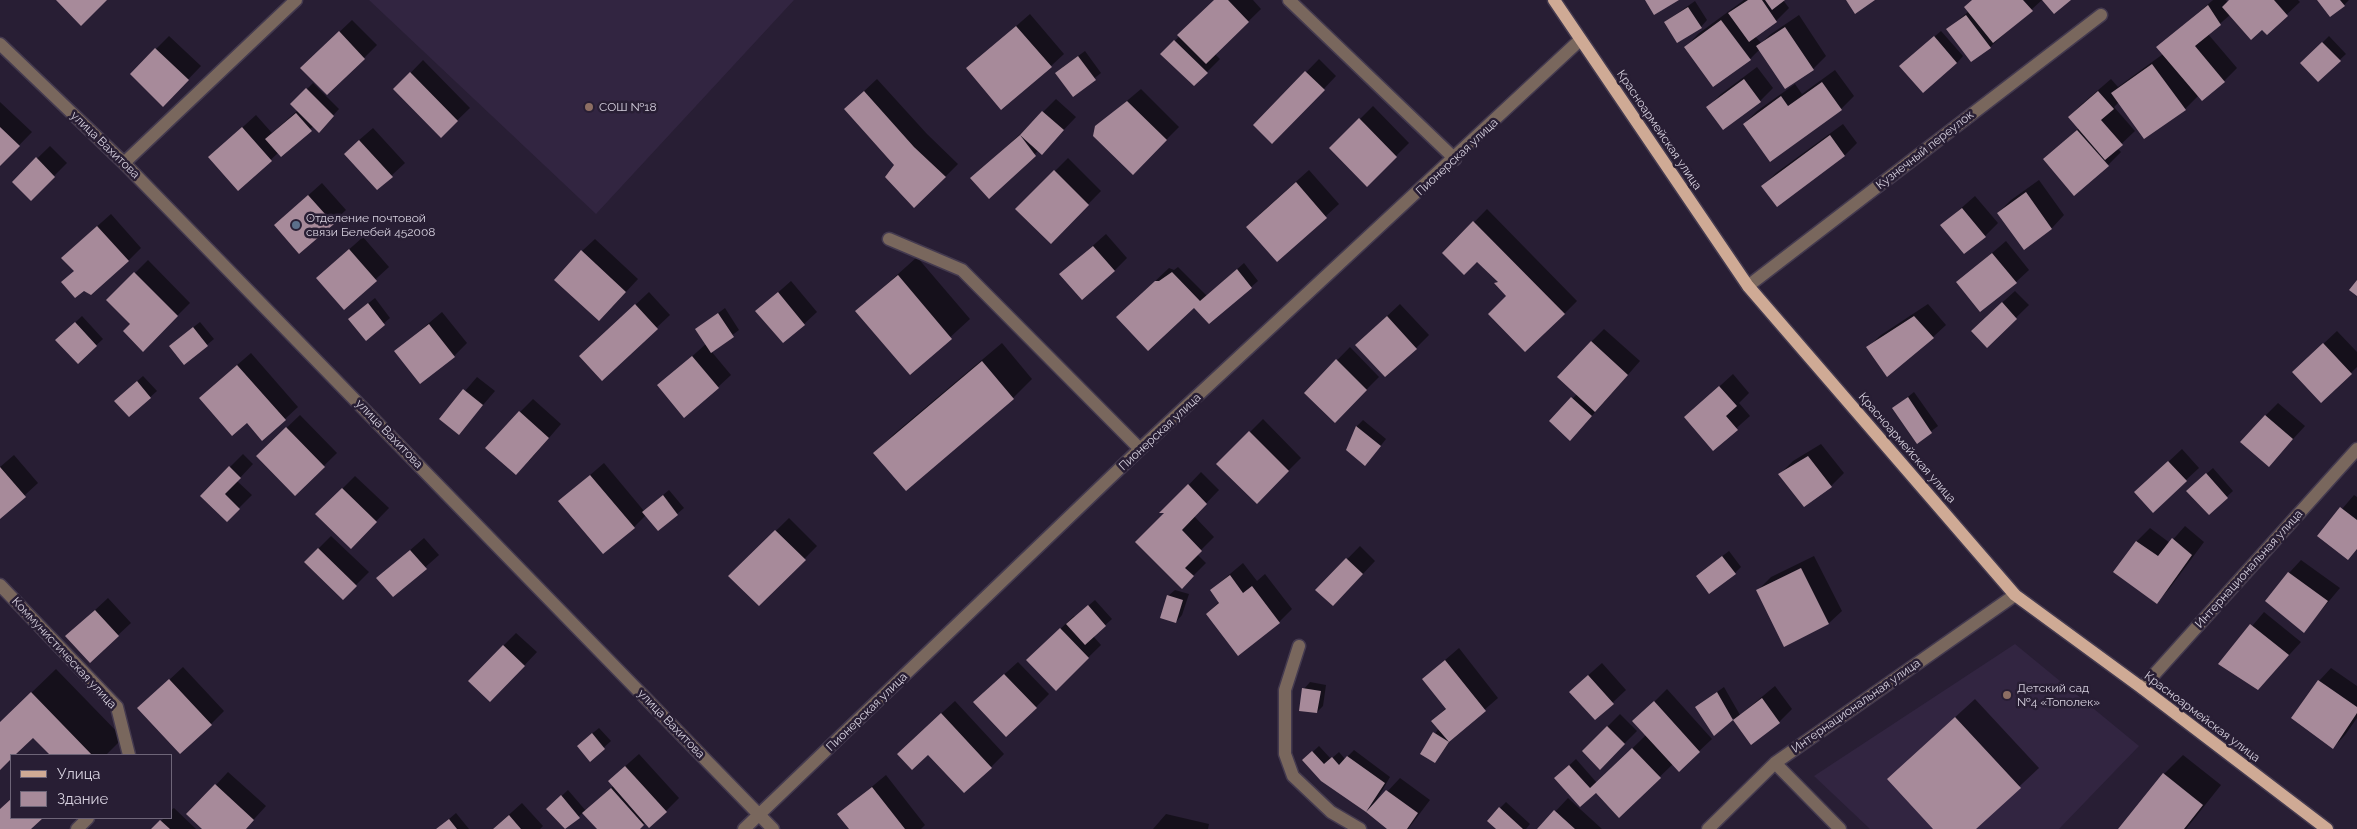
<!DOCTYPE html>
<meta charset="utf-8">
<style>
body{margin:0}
#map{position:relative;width:2357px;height:829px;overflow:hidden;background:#281e34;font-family:Raleway,sans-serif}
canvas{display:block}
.legend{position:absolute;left:10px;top:754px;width:162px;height:65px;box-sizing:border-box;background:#281e34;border:1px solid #6e6578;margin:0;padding:6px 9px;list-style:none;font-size:15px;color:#d6d0de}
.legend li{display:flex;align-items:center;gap:10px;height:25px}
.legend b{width:25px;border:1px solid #6e6578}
</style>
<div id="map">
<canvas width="2357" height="829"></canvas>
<ul class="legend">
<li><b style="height:6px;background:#cfaa95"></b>Улица</li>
<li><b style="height:14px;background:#a78a9a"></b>Здание</li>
</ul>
</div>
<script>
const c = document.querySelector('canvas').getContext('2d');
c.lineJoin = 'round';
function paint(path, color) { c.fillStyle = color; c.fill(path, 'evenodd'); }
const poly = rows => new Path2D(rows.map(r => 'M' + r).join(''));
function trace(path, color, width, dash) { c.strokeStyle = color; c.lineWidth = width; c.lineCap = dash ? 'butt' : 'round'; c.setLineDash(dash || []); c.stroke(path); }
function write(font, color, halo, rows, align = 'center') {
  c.font = font + ' Raleway,sans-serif'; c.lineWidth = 5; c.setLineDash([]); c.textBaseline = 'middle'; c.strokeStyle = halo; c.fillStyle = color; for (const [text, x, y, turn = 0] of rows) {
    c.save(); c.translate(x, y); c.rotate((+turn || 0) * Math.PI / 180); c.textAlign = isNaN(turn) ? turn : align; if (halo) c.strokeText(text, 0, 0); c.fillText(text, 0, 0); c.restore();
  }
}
const built = poly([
 [369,0,794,0,596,214],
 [2015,644,2139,746,2059,829,1870,829,1814,776]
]);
const shadow = poly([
 [1215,0,1253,0,1261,9,1215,54,1220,59,1194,85,1162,54],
 [1744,0,1783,0,1789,8,1776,21,1755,36,1761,43,1771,34,1799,15,1826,56,1813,69,1785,87,1760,49,1750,59,1686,47,1698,34],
 [1972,0,2042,0,1990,47,1948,29,1969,11],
 [2213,0,2226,0,2228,3,2230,0,2298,0,2300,2,2267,33,2262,28,2230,15,2208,34,2237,68,2224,81,2198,96,2185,109,2119,102,2114,107,2135,131,2117,148,2121,152,2108,165,2045,159,2079,128,2069,117,2082,104,2111,79,2118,87,2163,54,2158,47],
 [2318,0,2349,0,2344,5],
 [1695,1,1707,20,1701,27,1665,22],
 [1030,14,1064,54,1051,66,968,68],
 [352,20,377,45,364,58,315,55],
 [1941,31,1963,56,1957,63,1907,60],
 [169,36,201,66,176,92,131,74],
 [2329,36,2346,54,2318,80,2302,63],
 [1085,51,1101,73,1073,95,1063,67],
 [1319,59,1336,76,1285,130,1255,125],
 [423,60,470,108,441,136,395,89],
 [1757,67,1773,88,1760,101,1708,107,1721,94],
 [1835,70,1854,96,1841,109,1744,124,1757,111,1795,84,1802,94],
 [877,79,927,134,958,164,945,177,896,165,845,109],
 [313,83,339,109,319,131,314,126,278,153,238,190,223,145,256,115,272,133,298,110,292,104],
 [1141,89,1179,127,1133,173,1096,127],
 [1056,99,1076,117,1054,140,1039,150,989,197,972,178,1029,126],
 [0,102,32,132,0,165],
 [1373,106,1409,143,1367,185,1331,148],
 [1843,124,1857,143,1844,156,1763,186,1776,173],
 [373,128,405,163,377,189,358,141],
 [50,146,67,163,31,199,13,182],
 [1068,158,1101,191,1051,242,1017,209],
 [1309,170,1339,204,1277,261,1260,214],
 [2039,180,2064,215,2052,228,2024,248,1998,213,2011,200],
 [322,183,346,210,300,253,275,225],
 [1975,196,1998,223,1985,236,1942,225],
 [1487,209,1577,301,1564,314,1508,296,1496,283,1498,281,1477,261,1444,253],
 [111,214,141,248,128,261,75,270,76,245],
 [1106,234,1127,258,1114,271,1061,274],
 [363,237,389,267,344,308,317,278],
 [595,239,638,279,612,307,582,251],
 [2006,241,2029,270,2016,282,1957,283],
 [917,257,970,319,910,374,857,311],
 [148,260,190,303,143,350,132,324,108,300],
 [1244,263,1258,281,1209,323,1194,306,1131,304,1169,268,1174,270,1178,267,1207,296],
 [791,281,817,312,804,324,757,311],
 [2015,291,2029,305,1987,346,1985,318],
 [649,292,670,315,602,379,594,344],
 [375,298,390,318,366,339,356,313],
 [1400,304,1429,335,1416,348,1370,332],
 [1928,304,1946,325,1933,337,1868,347,1881,335],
 [725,308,739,330,711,351,731,375,718,387,659,386,707,343,697,329],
 [442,312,467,343,454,356,396,351],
 [82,316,103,339,78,362,57,340],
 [200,322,214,339,185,363,177,340],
 [1604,329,1640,361,1583,426,1551,421,1577,394,1591,342],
 [2337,331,2357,352,2357,367,2322,401,2307,359],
 [1002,343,1032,379,1013,398,906,489,875,453,894,434],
 [1350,347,1379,377,1335,421,1305,393],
 [251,353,298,407,285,419,214,385],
 [1733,374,1749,393,1739,403,1750,416,1713,449,1686,417],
 [143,376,157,391,129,416,122,395],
 [477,377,495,391,459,433,441,419],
 [1914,392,1938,426,1917,442,1894,408],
 [533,399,561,424,529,461,520,412],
 [2278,403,2305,426,2269,465,2266,415],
 [300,415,337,453,295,494,257,456],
 [1263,419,1301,458,1257,502,1218,464],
 [1363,420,1386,439,1371,458,1347,450,1357,426],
 [1821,444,1844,473,1831,486,1804,505,1780,474,1793,461],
 [2182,449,2199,468,2186,480,2149,480],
 [243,454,253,464,237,481,252,495,226,521,201,496],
 [14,455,38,483,0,518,0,467],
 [604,463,644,511,669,490,684,508,658,530,646,515,634,527,560,501],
 [2213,468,2233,491,2209,513,2194,485],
 [1201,472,1219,490,1194,516,1214,537,1197,554,1206,563,1182,587,1167,511,1163,512],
 [355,476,389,508,351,547,317,514],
 [2354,495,2357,497,2357,549,2348,558,2319,536],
 [789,518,817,546,759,605,730,576],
 [2185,526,2204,542,2169,589,2157,602,2115,572,2137,541,2150,528,2170,543],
 [331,536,369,572,343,598,305,562],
 [424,538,439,555,393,596,378,578],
 [1360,546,1375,561,1346,592,1317,590],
 [1729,551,1741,567,1735,573,1704,570],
 [1814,556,1842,611,1829,623,1758,590,1771,577],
 [2301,560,2340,588,2304,631,2289,573],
 [1243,563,1257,581,1265,574,1292,609,1279,622,1207,614,1220,601,1211,590],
 [1175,590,1189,594,1182,615,1176,622,1168,596],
 [108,598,131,623,90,661,80,624],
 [1095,600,1112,619,1093,636,1101,645,1056,689,1041,647,1074,616,1075,617],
 [2264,612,2301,642,2258,689,2220,664],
 [516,633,537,652,503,688,503,646],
 [1459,648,1498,698,1453,737,1435,762,1421,753,1439,728,1433,721,1446,708,1423,679],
 [1018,662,1049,694,1036,707,988,689],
 [1602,663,1626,690,1595,719,1584,679],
 [183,667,224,711,211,724,152,696],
 [2331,668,2357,686,2357,718,2345,735,2333,748,2319,681],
 [56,669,123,738,106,755,52,755,33,736,0,768,0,723],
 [1310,682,1326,685,1323,706,1317,712,1304,689],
 [1775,686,1792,709,1779,722,1751,743,1733,718,1714,734,1696,707,1724,687,1740,715],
 [1667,689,1712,739,1679,770,1673,764,1619,816,1596,792,1562,772,1576,759,1597,783,1646,735,1647,709],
 [1975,699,2039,768,1974,829,1935,829,1908,760],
 [955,701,1004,754,991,767,911,741],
 [1620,714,1637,731,1600,768,1583,751],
 [599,728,611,741,590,760,584,740],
 [1319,746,1331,759,1339,752,1345,759,1354,750,1390,777,1372,808,1400,778,1430,800,1408,829,1389,829,1304,760],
 [639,754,679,798,666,811,649,826,646,822,638,829,598,829,584,812,564,828,554,803,568,790,586,811,613,786,622,769],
 [2183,755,2221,785,2186,829,2120,829,2164,774],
 [228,772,266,806,245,829,204,829,216,785],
 [886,775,925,825,921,829,851,829,839,814],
 [1568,798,1602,829,1539,829],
 [1506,802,1530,824,1526,829,1497,829,1500,808],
 [522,803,543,826,540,829,493,829],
 [174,808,196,829,153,829,164,818,171,818,171,810],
 [456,813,469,829,438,829,441,826],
 [1166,814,1209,824,1208,829,1153,829]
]);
const building = poly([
 [56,0,107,0,81,26],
 [1214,0,1228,0,1249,22,1206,64,1177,35],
 [1645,0,1679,0,1654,15],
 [1748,0,1762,0,1777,22,1749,42,1728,13],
 [1765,0,1785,0,1772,10],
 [1846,0,1875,0,1855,14],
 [1972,0,2023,0,2033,11,1993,43,1964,7],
 [2042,0,2071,0,2054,14],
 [2229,0,2274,0,2288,16,2267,35,2262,30,2251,40,2222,7],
 [2317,0,2340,0,2345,6,2330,17],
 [2208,5,2221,25,2195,46,2225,82,2202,101,2156,47],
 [1688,7,1702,28,1677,43,1664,22],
 [1966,15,1991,48,1971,62,1946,29],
 [1721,20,1751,60,1713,87,1684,47],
 [1016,26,1052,67,1001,110,966,68],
 [1785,27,1814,70,1785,89,1756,46],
 [339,31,365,59,327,95,300,68],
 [1934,36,1957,63,1923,93,1899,66],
 [1174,40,1208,73,1194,86,1160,54],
 [2322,42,2341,61,2318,82,2300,63],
 [155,48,189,80,163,107,130,74],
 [1078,56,1096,80,1073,97,1055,73],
 [2152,64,2186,110,2144,139,2111,93],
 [1305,71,1325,90,1272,144,1253,125],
 [410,72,458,121,441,138,393,89],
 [1744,79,1761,102,1723,130,1706,107],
 [1822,82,1842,110,1770,162,1743,124,1781,96,1788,106],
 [306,88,334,116,319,133,290,104],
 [864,91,914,147,946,177,914,208,885,177,894,165,844,109],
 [2098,91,2114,109,2101,120,2123,145,2105,160,2068,117],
 [1127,101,1167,140,1133,175,1093,136,1095,126],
 [1042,111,1064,130,1042,155,1020,135],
 [296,113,312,131,281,157,265,139],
 [1359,118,1397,157,1367,187,1329,148],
 [0,127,20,146,0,166],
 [242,127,272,161,238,191,208,157],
 [2077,130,2109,166,2074,196,2043,159],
 [1020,135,1036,156,989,199,970,178],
 [1830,135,1845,156,1777,207,1761,186],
 [359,140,393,177,377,190,344,154],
 [36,157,55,177,31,201,12,182],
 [1054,170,1089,205,1051,244,1015,209],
 [1296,182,1327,218,1277,262,1246,227],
 [2026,192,2052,229,2024,250,1997,213],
 [308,195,334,224,299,254,274,225],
 [1962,208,1986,237,1964,254,1940,225],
 [1473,221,1565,314,1525,352,1488,314,1506,296,1494,283,1498,282,1477,262,1464,275,1442,253],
 [97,226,129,261,91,295,84,291,75,298,61,282,74,271,61,258],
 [1093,246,1115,271,1082,300,1059,274],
 [349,249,377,281,344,310,316,278],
 [581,250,626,292,599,321,554,280],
 [1992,253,2017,283,1980,312,1956,282],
 [1237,269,1252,288,1209,324,1194,308,1148,351,1116,317,1155,281,1159,281,1172,272,1200,301],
 [134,272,178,316,143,352,123,331,130,324,106,300],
 [898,275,952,339,910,375,855,311],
 [2357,280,2357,296,2349,290],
 [778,292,805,325,783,343,755,311],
 [2002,302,2017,319,1987,348,1971,331],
 [368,303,385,325,366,341,348,319],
 [635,304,658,329,602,381,579,356],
 [718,313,734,337,711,353,695,329],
 [1387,316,1417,349,1385,377,1355,345],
 [1914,316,1934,338,1887,377,1866,347],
 [75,322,97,346,78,364,55,340],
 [429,324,455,357,420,384,394,351],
 [193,327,208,346,184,365,169,346],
 [1591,341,1628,375,1595,412,1557,377],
 [2323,343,2352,374,2321,403,2292,372],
 [692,356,719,388,684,418,657,385],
 [1336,359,1367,390,1335,423,1304,393],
 [982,361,1014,399,906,491,873,453],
 [237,365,286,420,262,441,247,423,232,436,199,398],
 [137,381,151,398,129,417,114,401],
 [1719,386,1737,406,1726,416,1738,430,1713,451,1684,417],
 [463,389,483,405,459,435,439,419],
 [1571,397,1592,416,1570,441,1549,421],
 [1908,397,1932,433,1917,444,1892,408],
 [519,411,549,438,516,475,485,448],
 [2265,415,2293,439,2269,467,2240,442],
 [1356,426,1381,446,1365,466,1346,450],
 [286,427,325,467,295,496,256,456],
 [1249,431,1289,471,1257,504,1216,464],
 [1808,456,1832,487,1804,507,1778,474],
 [2168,461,2187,481,2153,513,2134,492],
 [229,466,241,478,225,494,240,509,227,522,200,496],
 [0,467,26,497,0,519],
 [2206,473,2228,498,2209,515,2186,491],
 [590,475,635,528,603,554,558,501],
 [1188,484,1207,504,1182,530,1202,551,1185,568,1194,576,1182,589,1135,542,1164,513,1159,513],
 [342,488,377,522,351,549,315,514],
 [663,495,678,515,658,531,642,512],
 [2340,507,2357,520,2357,549,2348,560,2317,536],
 [775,530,806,560,759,606,728,576],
 [2172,538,2192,555,2157,604,2113,572,2136,541,2158,556],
 [318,548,357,586,343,600,304,562],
 [410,550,427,569,393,597,376,578],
 [1722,556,1736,574,1709,594,1696,576],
 [1346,558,1363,574,1333,606,1315,590],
 [1801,568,1829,624,1784,647,1756,590],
 [2288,572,2328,601,2304,633,2265,601],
 [1230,575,1243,593,1252,586,1280,623,1238,656,1206,614,1219,603,1210,590],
 [1167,595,1183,600,1176,623,1160,618],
 [1088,605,1106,626,1085,645,1066,624],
 [95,610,119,636,90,663,65,636],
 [2250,624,2289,655,2258,690,2218,664],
 [1060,628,1089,658,1056,691,1026,660],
 [503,645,525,666,490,702,468,681],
 [1445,660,1486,711,1449,742,1435,763,1420,754,1433,732,1449,742,1431,721,1446,709,1422,679],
 [1004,674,1037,708,1006,737,973,702],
 [1588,675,1614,704,1595,720,1569,692],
 [169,679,212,725,180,754,137,708],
 [2318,680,2357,707,2357,713,2333,749,2291,718],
 [1302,688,1321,691,1317,713,1299,711],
 [31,692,92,755,50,755,33,738,15,755,11,755,11,759,0,770,0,722],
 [1717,692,1733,720,1762,698,1780,723,1751,745,1733,720,1714,736,1695,707],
 [1654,701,1700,752,1679,772,1632,721],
 [941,713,992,768,964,793,928,755,912,770,897,754],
 [1955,717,2021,788,1976,829,1933,829,1887,779],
 [1607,726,1625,744,1600,770,1582,751],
 [592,733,605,749,590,762,577,746],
 [1632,748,1661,778,1619,818,1596,793,1580,807,1554,778,1569,765,1590,788],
 [1312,751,1324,764,1332,757,1339,765,1347,756,1385,783,1366,812,1321,781,1302,760],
 [625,766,667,812,649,828,608,781],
 [2163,773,2203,805,2184,829,2118,829],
 [215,784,254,820,246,829,202,829,186,814],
 [872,787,905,829,849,829,837,814],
 [611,788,644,825,640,829,597,829,582,813],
 [1386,790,1418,813,1407,829,1387,829,1366,812],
 [561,795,580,818,565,829,546,809],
 [11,799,11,818,43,818,31,829,0,829,0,809],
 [1499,807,1523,829,1496,829,1487,821],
 [1554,810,1575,829,1537,829],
 [509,815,521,829,493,829],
 [449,819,457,829,436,829],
 [160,820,170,829,151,829]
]);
const minor = poly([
 [1289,0,1455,159],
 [0,44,124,163,773,829],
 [124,163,296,0],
 [889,239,962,270,1140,449],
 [1748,286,2101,15],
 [0,585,117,707,129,755],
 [1299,646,1285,690,1285,754,1293,776,1331,812,1360,829],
 [2142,688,2357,449],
 [1775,763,1840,829],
 [77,829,88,818],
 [744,829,1140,449,1580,40],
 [1708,829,1775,763,2015,595]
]);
const major = poly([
 [1554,0,1748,286,2015,595,2142,688,2327,829]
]);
const markers = [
 [589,107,5,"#8d6e63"],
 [296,225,5,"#5c6f8a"],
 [2007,695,5,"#8d6e63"]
];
const poiNames = [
 ["СОШ №18",599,107],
 ["Отделение почтовой",306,218],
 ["связи Белебей 452008",306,232],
 ["Детский сад",2017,688],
 ["№4 «Тополек»",2017,702]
];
const streetNames = [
 ["Красноармейская улица",1659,130,56],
 ["улица Вахитова",105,145,44],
 ["Кузнечный переулок",1925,150,-38],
 ["Пионерская улица",1457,157,-43],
 ["Пионерская улица",1160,432,-43],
 ["улица Вахитова",389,434,46],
 ["Красноармейская улица",1907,448,49],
 ["Интернациональная улица",2249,569,-48],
 ["Коммунистическая улица",64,653,47],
 ["Интернациональная улица",1856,706,-35],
 ["Пионерская улица",867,712,-44],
 ["Красноармейская улица",2202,717,37],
 ["улица Вахитова",671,724,46]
];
paint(built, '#322541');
paint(shadow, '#0007');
paint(building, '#a78a9a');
trace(minor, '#443a4f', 15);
trace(major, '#443a4f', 15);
trace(minor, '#79675d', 12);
trace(major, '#cfaa95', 12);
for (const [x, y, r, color] of markers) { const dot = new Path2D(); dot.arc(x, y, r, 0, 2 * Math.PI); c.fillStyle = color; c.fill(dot); trace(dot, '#281e34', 2); }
write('12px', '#d6d0de', '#281e34', poiNames, 'left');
write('12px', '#d6d0de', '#281e34', streetNames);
</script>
